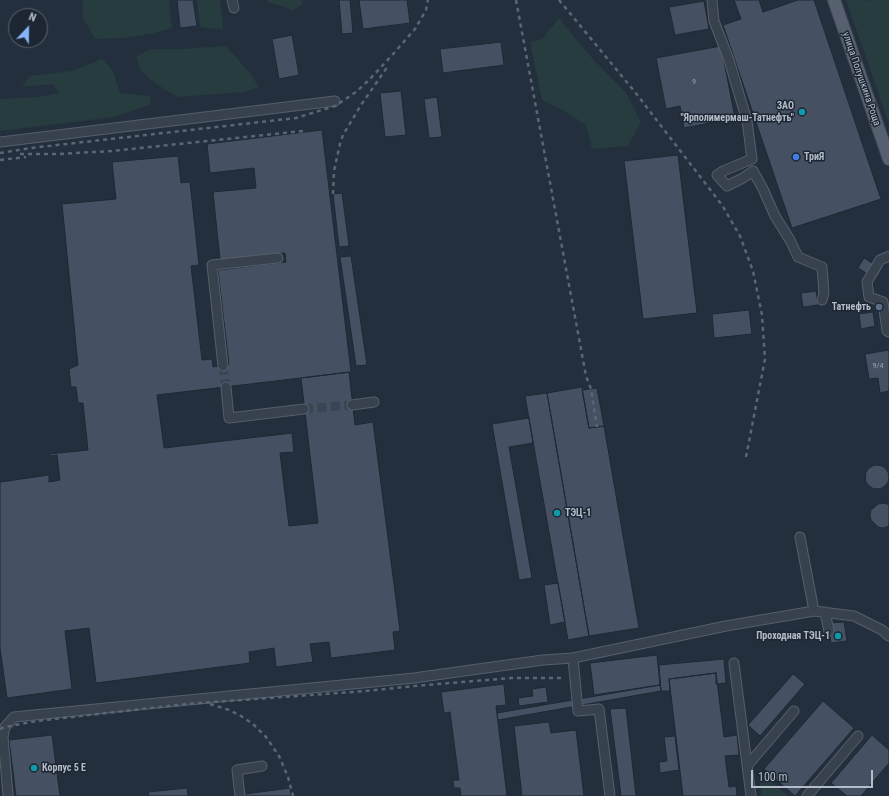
<!DOCTYPE html>
<meta charset="utf-8">
<style>
body{margin:0}
#map{position:relative;width:889px;height:796px;overflow:hidden;background:#242f3e;font-family:"Roboto Condensed",sans-serif}
canvas{display:block}
.north{position:absolute;left:8px;top:8px;width:40px;height:40px;box-sizing:border-box;background:#1d2633;border:1px solid #59626f;border-radius:50%;rotate:22deg;font-size:11px;font-weight:700;line-height:16px;text-align:center;color:#b4bcc9}
.north::after{content:'';display:block;margin:auto;width:14px;height:18px;background:#8ab4f8;clip-path:polygon(50% 0,100% 100%,50% 72%,0 100%)}
.scale{position:absolute;left:751px;top:770px;width:122px;height:18px;box-sizing:border-box;border:2px solid #b4bcc9;border-top:0;padding-left:5px;font-size:12px;line-height:14px;white-space:nowrap;color:#b4bcc9;-webkit-text-stroke:3px #1d2633;paint-order:stroke}
</style>
<div id="map">
<canvas width="889" height="796"></canvas>
<div class="north">N</div>
<div class="scale">100 m</div>
</div>
<script>
const c = document.querySelector('canvas').getContext('2d');
c.lineJoin = 'round';
function paint(path, color) { c.fillStyle = color; c.fill(path, 'evenodd'); }
const poly = rows => new Path2D(rows.map(r => 'M' + r).join(''));
function trace(path, color, width, dash) { c.strokeStyle = color; c.lineWidth = width; c.lineCap = dash ? 'butt' : 'round'; c.setLineDash(dash || []); c.stroke(path); }
function write(font, color, halo, rows, align = 'center') {
  c.font = font + ' "Roboto Condensed",sans-serif'; c.lineWidth = 3; c.setLineDash([]); c.textBaseline = 'middle'; c.strokeStyle = halo; c.fillStyle = color; for (const [text, x, y, turn = 0] of rows) {
    c.save(); c.translate(x, y); c.rotate((+turn || 0) * Math.PI / 180); c.textAlign = isNaN(turn) ? turn : align; if (halo) c.strokeText(text, 0, 0); c.fillText(text, 0, 0); c.restore();
  }
}
const green = poly([
 [82,0,169,0,172,28,150,34,124,38,95,39,83,18],
 [197,0,220,0,223,30,201,27,199,19],
 [267,0,302,0,302,5,293,10,268,2],
 [846,0,864,0,865,1,870,0,889,0,889,124],
 [559,18,590,56,626,93,641,122,628,146,592,149,586,125,563,110,542,100,530,42,542,39],
 [226,46,249,72,259,87,244,92,178,97,167,91,151,80,140,69,136,57,150,49,182,49],
 [102,59,113,71,120,93,150,96,150,105,114,117,0,131,0,99,37,97,59,93,53,84,22,87,29,76,72,71],
 [761,772,788,796,762,796,758,774]
]);
const building = poly([
 [177,0,193,0,197,26,180,28,177,0],
 [339,0,350,0,353,33,342,34,339,0],
 [359,0,407,0,410,23,363,29,359,0],
 [734,0,759,0,763,12,798,0,814,0,881,199,792,228,723,25,741,19,734,0],
 [704,1,709,29,675,35,669,7,704,1],
 [292,35,299,75,279,79,272,39,292,35],
 [501,42,504,65,443,73,440,49,501,42],
 [721,46,735,118,684,128,680,106,666,109,656,58,721,46],
 [401,91,406,135,385,137,380,93,401,91],
 [437,97,442,137,429,138,424,99,437,97],
 [322,130,351,372,157,395,164,448,292,433,294,452,280,453,289,526,318,523,301,378,349,372,355,425,373,422,400,631,393,632,395,650,331,658,329,642,310,644,313,662,276,667,274,648,249,652,250,663,96,683,89,628,65,631,72,689,7,698,0,648,0,482,49,475,49,482,60,480,57,455,50,456,50,454,88,450,83,403,78,403,76,387,71,387,69,369,78,365,62,204,116,199,112,162,178,156,181,183,190,182,199,265,191,266,202,360,212,359,213,367,229,365,218,270,286,262,285,253,220,260,213,192,256,188,254,168,210,173,207,144,322,130],
 [678,155,697,313,643,319,624,161,678,155],
 [342,193,349,246,339,247,333,194,342,193],
 [351,256,367,365,356,366,340,257,351,256],
 [864,258,882,269,876,279,858,268,864,258],
 [816,291,818,305,803,307,801,293,816,291],
 [749,310,752,334,714,338,712,314,749,310],
 [873,312,875,326,861,329,859,314,873,312],
 [889,350,889,391,880,393,878,378,869,379,865,354,889,350],
 [582,387,589,428,604,426,639,628,589,636,547,393,582,387],
 [597,388,604,426,589,428,582,390,597,388],
 [547,393,589,636,568,640,525,396,547,393],
 [529,418,533,443,509,447,532,578,519,580,492,424,529,418],
 '865 477a12 12 0 1 1 24 0a12 12 0 1 1-24 0Z',
 [884,503,887,504,889,505,889,525,887,527,883,528,878,527,871,520,870,515,871,510,878,504,884,503],
 [558,583,565,622,550,625,544,585,558,583],
 [844,622,847,641,831,643,828,623,844,622],
 [657,655,660,685,594,695,590,663,657,655],
 [724,659,726,683,716,684,716,673,669,679,670,691,661,691,659,665,724,659],
 [716,673,724,737,737,735,739,755,725,756,729,787,736,786,737,796,683,796,669,679,716,673],
 [793,674,805,684,760,736,748,725,793,674],
 [504,684,506,705,496,706,507,796,461,796,460,788,454,788,453,780,459,780,450,712,444,713,441,692,504,684],
 [660,685,661,691,498,720,497,713,660,685],
 [546,687,548,702,519,706,518,698,533,696,532,689,546,687],
 [823,701,854,728,795,796,764,769,823,701],
 [626,708,636,796,621,796,610,709,626,708],
 [549,722,551,733,576,730,584,796,522,796,514,726,549,722],
 [52,735,60,796,16,796,9,740,52,735],
 [872,735,889,750,889,763,861,796,847,796,831,783,872,735],
 [675,736,679,770,660,773,659,762,667,761,664,737,675,736],
 [187,788,188,796,149,796,148,792,187,788],
 [290,788,291,796,245,796,245,794,290,788]
]);
const minorTunnel = poly([
 [223,366,226,387],
 [304,409,352,405]
]);
const minor = poly([
 [232,0,234,8],
 [712,0,714,21,729,60,747,121,752,159,723,171,717,175,727,186,743,178,753,171,763,189,775,216,790,240,798,257,822,267,824,293,822,300],
 [0,142,335,101],
 [889,256,880,260,867,282,869,297,883,302,887,331,889,332],
 [223,366,212,265,278,258],
 [226,387,229,418,304,409],
 [352,405,374,402],
 [800,537,814,611,854,616,882,630,889,636],
 [825,612,829,631],
 [573,658,578,711,599,709,610,796],
 [734,663,751,796],
 [747,766,794,711],
 [8,795,3,737,5,727,14,717,414,678,543,660,573,658,726,626,814,611],
 [240,796,237,770,262,766],
 [807,796,858,736]
]);
const major = poly([
 [834,0,889,159]
]);
const rail = poly([
 [516,0,586,376,591,389,597,427],
 [559,0,635,92,722,205,740,236,753,271,762,315,765,359,746,457],
 [0,153,31,148,296,118,335,106,356,92,369,80,394,53,415,29,426,10,428,0],
 [20,154,58,154,112,151,303,131],
 [0,160,26,157],
 [333,194,334,171,340,144,343,135,361,105,388,66],
 [210,704,229,710,241,716,253,724,266,737,279,756,288,777,293,796],
 [0,729,5,727,37,721,186,704,366,691,414,686,511,678,564,678]
]);
const markers = [
 [802,112,4,"#0f9aa8"],
 [796,157,4,"#3f7fe0"],
 [879,307,4,"#5c6f8a"],
 [557,513,4,"#0f9aa8"],
 [838,636,4,"#0f9aa8"],
 [34,768,4,"#0f9aa8"]
];
const numberNames = [
 ["9",694,82],
 ["9/4",878,366]
];
const streetNames = [
 ["улица Полушкина Роща",861,79,71]
];
const poiNames = [
 ["ЗАО",794,106],
 ["\"Ярполимермаш-Татнефть\"",794,118],
 ["ТриЯ",804,157,"left"],
 ["Татнефть",871,307],
 ["ТЭЦ-1",565,513,"left"],
 ["Проходная ТЭЦ-1",830,636],
 ["Корпус 5 E",42,768,"left"]
];
paint(green, '#263c3f');
paint(building, '#455162');
trace(building, '#1f2835', 1);
trace(minorTunnel, '#3a4453', 9, [9, 4.5]);
trace(minor, '#565f6c', 11);
trace(major, '#414a57', 14);
trace(minor, '#38414e', 9);
trace(major, '#56606e', 12);
trace(rail, '#5a6575', 2.5, [4, 4]);
for (const [x, y, r, color] of markers) { const dot = new Path2D(); dot.arc(x, y, r, 0, 2 * Math.PI); c.fillStyle = color; c.fill(dot); trace(dot, '#1d2633', 1.5); }
write('8px', '#98a1af', null, numberNames);
write('10px', '#b4bcc9', '#1d2633', streetNames);
write('bold 10px', '#b4bcc9', '#1d2633', poiNames, 'right');
</script>
